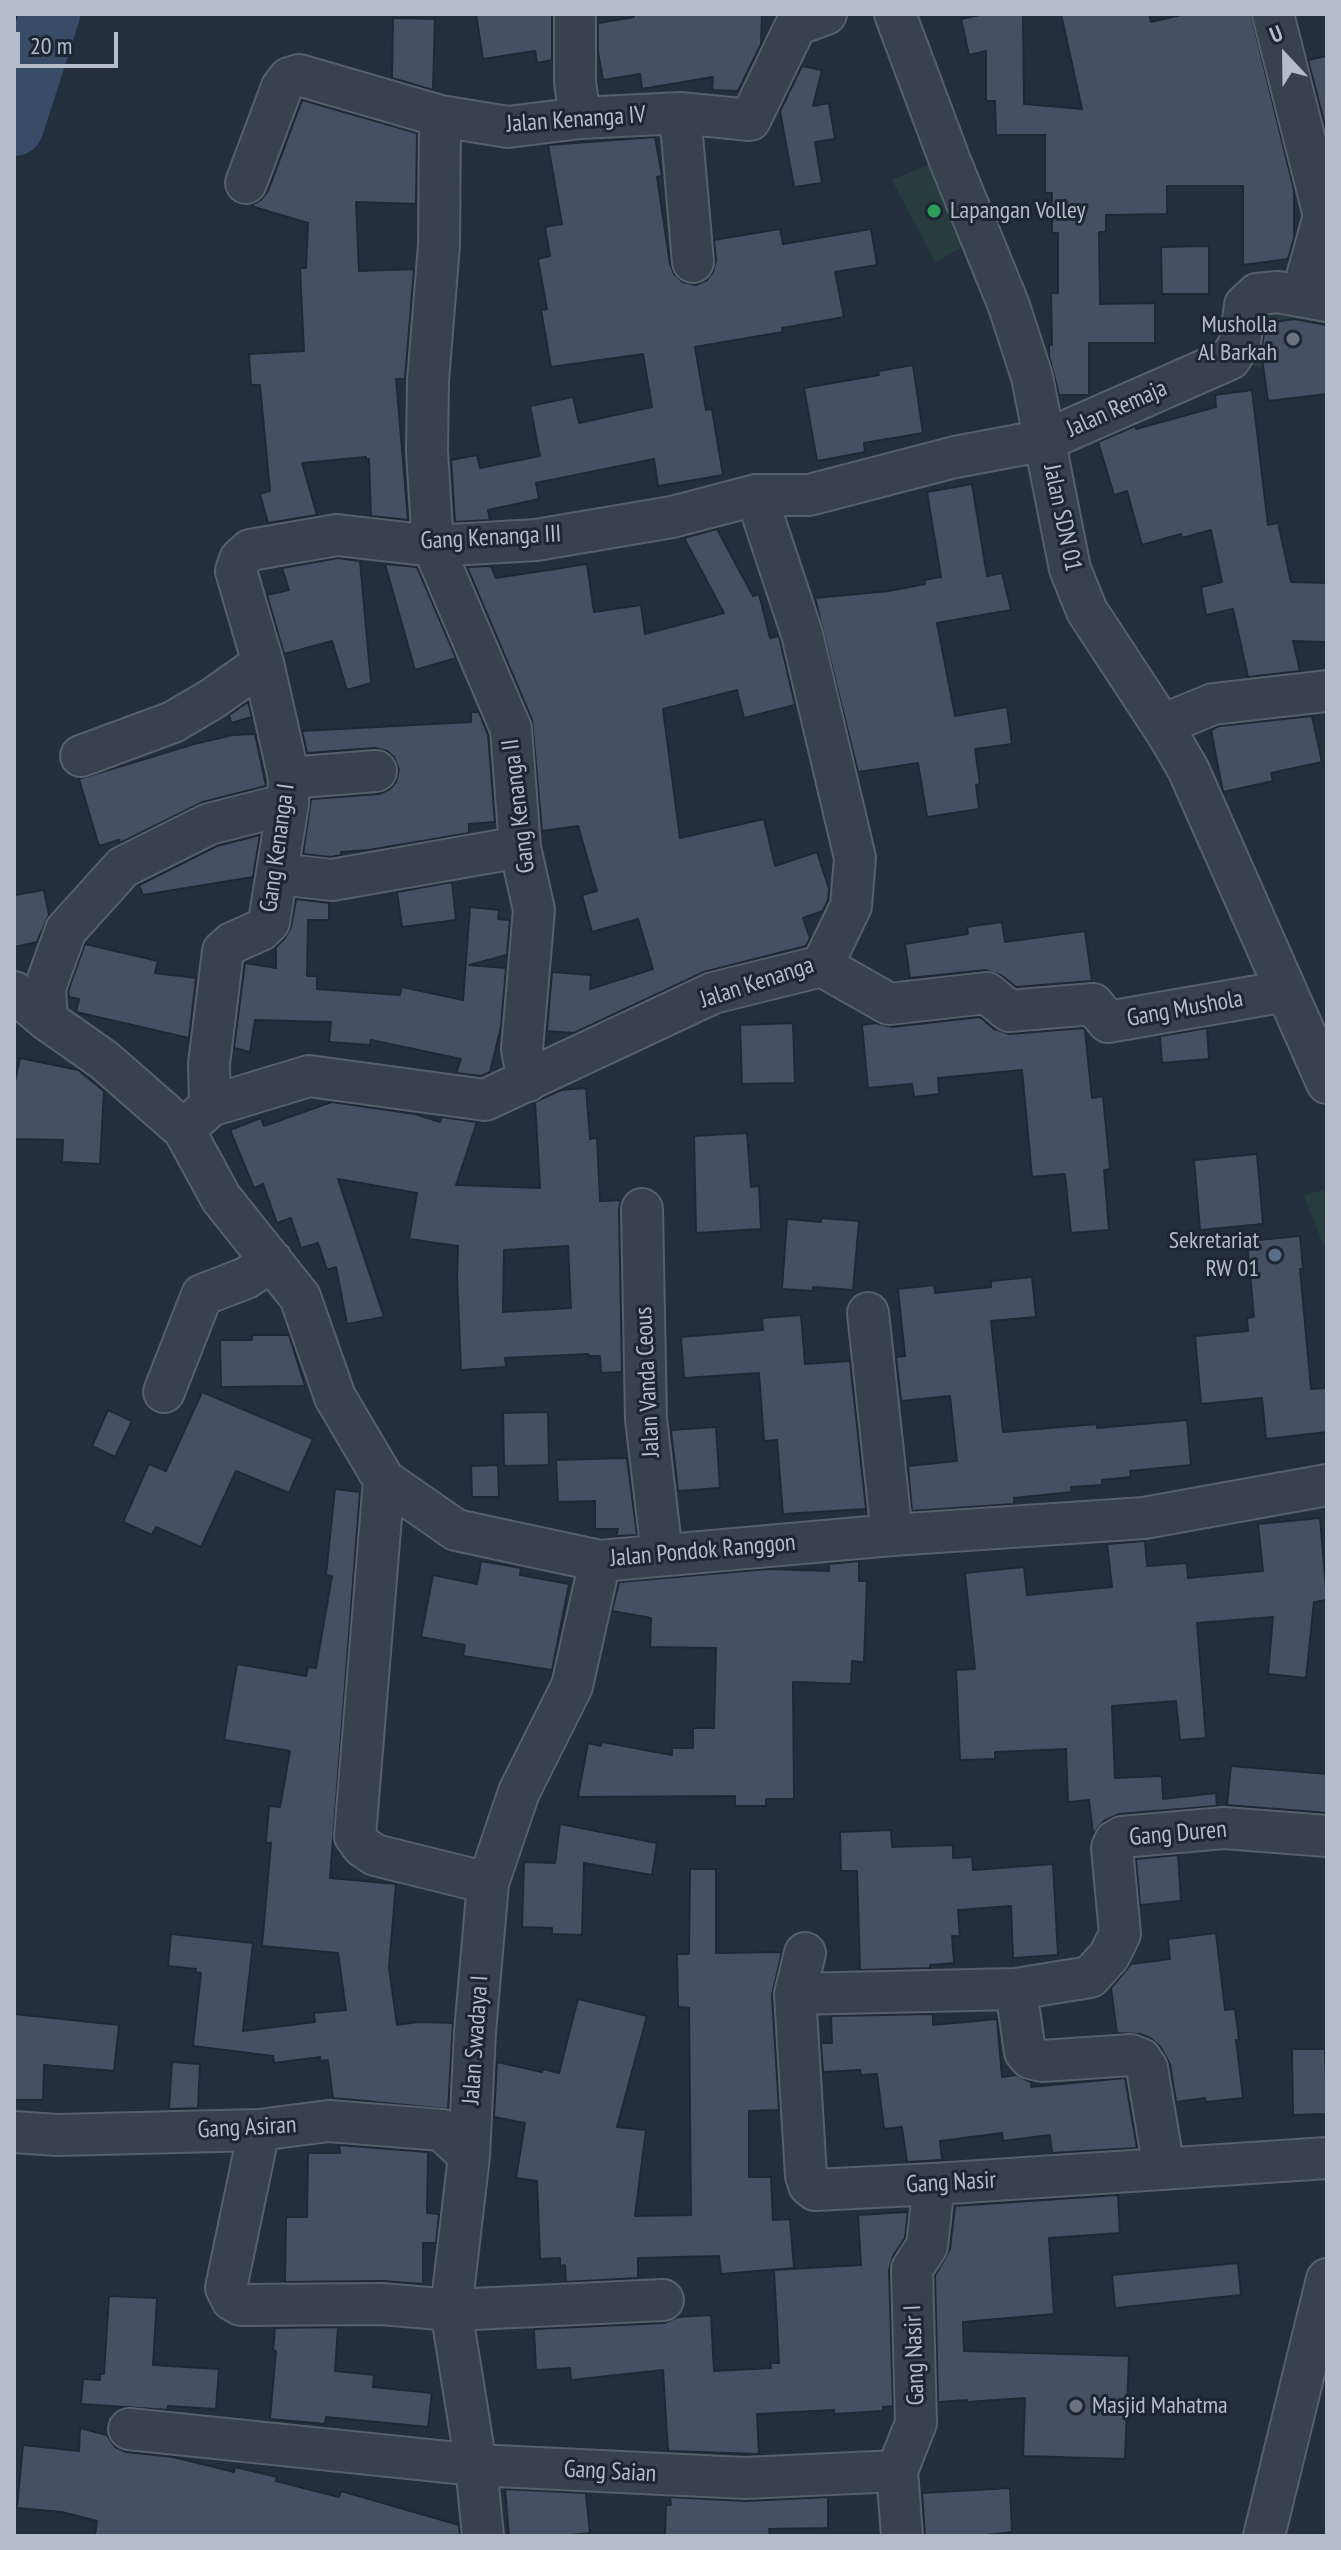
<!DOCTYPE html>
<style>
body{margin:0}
#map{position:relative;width:1341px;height:2550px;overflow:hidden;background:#242f3e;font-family:"PT Sans Narrow",sans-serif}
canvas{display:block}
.frame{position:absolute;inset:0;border:16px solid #b4bcc9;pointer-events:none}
.north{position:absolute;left:1245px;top:16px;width:80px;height:80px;-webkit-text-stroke:6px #1d2633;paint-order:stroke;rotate:338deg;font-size:22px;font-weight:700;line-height:32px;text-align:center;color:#b4bcc9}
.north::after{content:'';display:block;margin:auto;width:28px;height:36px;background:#b4bcc9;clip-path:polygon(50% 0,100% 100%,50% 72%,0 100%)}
.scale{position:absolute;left:16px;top:32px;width:102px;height:36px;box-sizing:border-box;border:4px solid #b4bcc9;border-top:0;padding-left:10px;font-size:24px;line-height:28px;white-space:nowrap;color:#b4bcc9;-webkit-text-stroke:6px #1d2633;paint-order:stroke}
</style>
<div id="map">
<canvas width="1341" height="2550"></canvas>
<div class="frame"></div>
<div class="north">U</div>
<div class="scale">20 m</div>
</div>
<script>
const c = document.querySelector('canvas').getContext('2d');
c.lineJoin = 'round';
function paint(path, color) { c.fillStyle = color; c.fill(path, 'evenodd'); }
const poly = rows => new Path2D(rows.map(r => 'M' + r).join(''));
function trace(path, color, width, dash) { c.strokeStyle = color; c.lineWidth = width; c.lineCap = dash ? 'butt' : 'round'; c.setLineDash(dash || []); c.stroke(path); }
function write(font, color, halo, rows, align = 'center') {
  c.font = font + ' "PT Sans Narrow",sans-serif'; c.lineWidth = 6; c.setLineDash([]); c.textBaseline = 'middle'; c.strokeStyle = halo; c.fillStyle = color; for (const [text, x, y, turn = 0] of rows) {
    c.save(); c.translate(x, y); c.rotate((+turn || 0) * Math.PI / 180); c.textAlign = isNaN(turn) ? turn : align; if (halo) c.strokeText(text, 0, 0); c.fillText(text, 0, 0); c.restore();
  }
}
const green = poly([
 [941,159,970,243,935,262,892,180],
 [1252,306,1327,309,1327,325,1294,319,1258,324,1263,360,1269,369,1237,363],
 [1327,1189,1327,1255,1304,1195]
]);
const river = poly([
 [14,126,50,14]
]);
const building = poly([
 [476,14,552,14,552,60,537,63,535,51,483,59,476,14],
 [634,14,762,14,761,44,738,91,712,90,713,77,642,89,640,74,603,80,598,52,598,23,634,17,634,14],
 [985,14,1023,14,1024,104,1082,109,1061,14,1149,14,1151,22,1185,14,1251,14,1294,190,1294,238,1288,259,1243,265,1243,186,1167,186,1167,214,1106,215,1106,232,1099,232,1100,304,1155,303,1155,343,1089,343,1089,395,1059,395,1049,356,1049,345,1052,345,1051,293,1058,293,1058,233,1052,233,1052,193,1045,193,1045,135,996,135,995,101,986,101,986,51,969,55,961,19,985,14],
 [393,18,435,19,433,90,392,78,393,18],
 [1327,56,1327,133,1308,60,1327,56],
 [802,66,822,70,813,106,829,103,835,139,815,142,822,183,794,187,780,111,802,66],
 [302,100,417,133,416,204,356,202,359,271,414,269,405,379,396,379,408,520,371,516,369,459,366,459,366,457,302,463,317,515,268,523,260,494,270,491,260,385,251,385,249,354,304,351,300,268,306,268,308,223,251,206,261,200,268,191,302,100],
 [655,137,662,176,657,177,670,264,674,274,683,282,696,285,707,280,713,272,716,260,714,240,780,229,783,244,871,229,877,265,835,272,844,317,782,328,783,332,695,347,706,410,712,409,723,475,658,486,654,459,536,483,539,499,488,510,490,520,455,522,451,460,477,455,480,468,540,456,530,406,573,397,579,423,652,407,643,354,551,367,541,310,547,309,538,259,550,256,545,227,562,224,548,145,655,137],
 [1209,246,1209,294,1162,294,1161,247,1209,246],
 [1294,319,1327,325,1327,394,1268,401,1261,351,1266,323,1294,319],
 [913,365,923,433,864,443,865,452,817,461,804,388,879,375,878,371,913,365],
 [1252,390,1268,525,1278,523,1291,582,1327,583,1327,642,1293,641,1300,671,1248,677,1233,609,1206,615,1201,587,1222,582,1211,530,1182,538,1181,534,1142,545,1127,491,1114,495,1098,442,1135,426,1136,429,1216,407,1215,395,1252,390],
 [972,484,987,576,1002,573,1011,610,937,623,955,716,1007,707,1012,744,975,749,980,784,976,785,979,809,927,817,918,763,858,772,815,598,889,591,925,584,924,580,941,577,927,492,972,484],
 [717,529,753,596,759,594,770,638,779,636,795,705,744,718,737,690,663,709,680,838,764,819,775,866,817,852,829,889,828,900,823,911,803,918,810,938,806,946,704,972,574,1033,547,1031,552,972,591,975,590,989,653,969,638,919,592,932,582,895,597,891,578,826,542,831,532,720,467,567,491,566,496,578,587,564,594,612,641,605,645,634,724,613,684,538,717,529],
 [338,558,360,561,371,683,347,690,332,641,284,654,267,595,289,590,282,568,338,558],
 [385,564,417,567,456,658,415,670,385,564],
 [248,702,252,717,231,723,229,715,248,702],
 [471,712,479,712,488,735,495,822,469,824,469,833,369,850,341,852,341,855,331,857,303,854,311,799,379,794,390,789,396,782,399,770,394,757,387,751,375,748,307,753,302,731,471,722,471,712],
 [1312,716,1322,762,1271,773,1273,781,1223,792,1211,730,1219,726,1312,716],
 [255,734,266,786,203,802,120,843,119,840,99,846,79,779,194,744,233,735,255,734],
 [260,835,253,877,143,895,139,885,217,846,260,835],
 [452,882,456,920,402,927,397,892,452,882],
 [44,890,49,915,37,942,14,947,14,895,44,890],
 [296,899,329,903,329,920,308,920,307,976,317,976,317,989,400,995,402,987,463,1000,470,907,499,910,498,919,510,920,507,955,469,965,506,968,501,1027,490,1072,481,1076,456,1073,461,1059,371,1040,370,1045,329,1042,331,1022,255,1020,250,1052,234,1048,245,963,276,968,276,947,285,938,291,927,296,899],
 [1002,922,1005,942,1085,931,1092,981,1016,987,1001,975,985,970,910,978,905,944,968,934,967,927,1002,922],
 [85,944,158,961,155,973,196,978,189,1038,76,1012,79,999,69,997,68,991,85,944],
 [980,1017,994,1029,1010,1034,1083,1028,1085,1031,1092,1098,1103,1096,1110,1169,1104,1170,1109,1230,1071,1233,1065,1174,1032,1177,1022,1070,938,1078,939,1094,914,1097,912,1084,868,1088,862,1025,876,1023,892,1027,980,1017],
 [793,1023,795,1083,742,1084,740,1025,793,1023],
 [1207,1028,1209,1059,1162,1063,1160,1036,1207,1028],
 [20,1058,78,1070,104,1091,100,1164,62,1162,63,1140,14,1139,14,1086,20,1058],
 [586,1088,590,1139,597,1138,600,1201,621,1200,619,1209,622,1372,601,1373,600,1356,589,1356,588,1354,505,1358,506,1367,461,1370,457,1277,458,1246,409,1239,417,1193,338,1179,384,1317,347,1324,336,1267,327,1270,318,1243,301,1248,291,1218,277,1223,263,1184,254,1188,230,1130,261,1118,264,1126,332,1102,415,1114,440,1122,442,1117,477,1122,456,1185,540,1188,535,1102,561,1090,586,1088],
 [568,1246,571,1308,503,1312,504,1250,568,1246],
 [747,1133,751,1187,759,1186,761,1229,696,1233,694,1136,747,1133],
 [1257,1154,1263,1224,1200,1230,1194,1160,1257,1154],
 [821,1218,859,1221,853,1290,813,1287,813,1291,782,1289,787,1219,821,1222,821,1218],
 [1300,1236,1303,1269,1300,1269,1311,1389,1327,1388,1327,1432,1266,1439,1262,1398,1201,1404,1195,1336,1248,1331,1247,1318,1254,1317,1247,1241,1300,1236],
 [1032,1277,1036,1317,991,1321,1003,1432,1097,1424,1097,1428,1187,1420,1191,1465,1130,1471,1131,1477,1102,1480,1102,1485,1071,1487,1072,1492,1014,1498,1014,1504,912,1511,908,1466,957,1461,950,1396,901,1401,896,1357,905,1356,898,1289,934,1285,935,1293,991,1287,991,1281,1032,1277],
 [801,1315,805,1364,850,1361,866,1509,783,1514,777,1440,764,1441,759,1373,684,1378,681,1337,763,1330,762,1318,801,1315],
 [252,1335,289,1335,305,1386,221,1387,220,1340,252,1340,252,1335],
 [202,1392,313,1439,289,1493,236,1471,201,1547,156,1527,152,1535,123,1522,149,1464,166,1471,202,1392],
 [108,1410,132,1421,115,1457,92,1446,108,1410],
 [548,1412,549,1465,504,1466,503,1413,548,1412],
 [716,1427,720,1488,678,1491,671,1430,716,1427],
 [627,1458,637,1535,616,1536,618,1529,595,1529,595,1501,558,1502,556,1460,627,1458],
 [498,1465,499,1497,472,1497,471,1466,498,1465],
 [335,1489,360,1492,330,1878,396,1884,389,1967,397,2025,418,2022,453,2023,448,2109,333,2098,328,2060,320,2061,320,2057,274,2063,273,2056,193,2046,201,1973,195,1972,196,1969,168,1966,171,1934,253,1943,243,2031,315,2022,314,2013,346,2010,338,1953,262,1946,271,1843,266,1843,269,1806,280,1807,290,1751,224,1740,237,1664,306,1676,308,1667,316,1668,332,1576,326,1575,335,1489],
 [1320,1518,1327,1600,1314,1602,1306,1678,1268,1674,1273,1617,1197,1623,1206,1738,1180,1740,1176,1701,1112,1706,1115,1778,1162,1776,1163,1799,1216,1793,1217,1806,1119,1814,1104,1821,1093,1834,1089,1800,1068,1802,1066,1749,995,1752,995,1759,960,1760,956,1670,975,1669,965,1573,1024,1567,1027,1595,1112,1587,1107,1544,1145,1541,1147,1566,1187,1563,1188,1578,1263,1571,1258,1524,1320,1518],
 [481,1561,521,1568,520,1575,569,1584,552,1670,463,1656,465,1645,421,1637,433,1575,477,1584,481,1561],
 [859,1561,859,1581,867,1581,864,1662,852,1661,851,1684,793,1682,794,1799,766,1799,766,1806,735,1806,735,1796,578,1797,588,1743,601,1746,602,1742,672,1755,672,1748,693,1748,693,1728,714,1728,716,1648,650,1647,651,1618,612,1611,619,1582,768,1569,829,1571,829,1564,859,1561],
 [1231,1766,1327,1774,1327,1813,1227,1805,1231,1766],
 [560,1824,657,1843,652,1875,584,1863,582,1935,552,1934,552,1928,522,1927,524,1862,555,1863,560,1824],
 [891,1830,892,1847,953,1845,953,1858,972,1857,973,1870,1053,1864,1058,1955,1013,1958,1011,1906,958,1910,960,1936,952,1936,954,1963,930,1965,930,1968,860,1970,857,1871,841,1871,840,1832,891,1830],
 [1178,1855,1181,1901,1140,1905,1136,1859,1178,1855],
 [690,1869,716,1869,716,1953,782,1952,772,1995,779,2110,749,2111,749,2177,771,2177,773,2220,790,2219,794,2268,721,2274,719,2256,638,2258,638,2278,566,2282,565,2265,560,2266,560,2258,540,2259,537,2181,516,2178,525,2123,494,2117,497,2062,542,2072,543,2069,559,2073,578,1999,647,2016,617,2127,646,2130,635,2216,691,2215,689,2008,678,2007,677,1954,689,1954,690,1869],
 [1216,1933,1225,2010,1235,2009,1239,2040,1236,2040,1243,2098,1206,2102,1205,2098,1176,2102,1170,2064,1160,2046,1150,2038,1140,2034,1117,2033,1111,1988,1131,1964,1170,1959,1168,1939,1216,1933],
 [14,2014,119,2025,114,2071,44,2065,43,2100,14,2100,14,2014],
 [933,2014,933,2025,997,2019,1002,2077,1016,2075,1031,2082,1031,2087,1125,2078,1137,2148,1052,2153,1050,2135,1003,2141,1002,2133,940,2141,942,2160,907,2162,902,2127,884,2129,877,2074,861,2075,860,2070,823,2072,821,2043,832,2043,831,2016,933,2014],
 [1292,2049,1325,2049,1327,2114,1293,2115,1292,2049],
 [172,2062,200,2064,198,2108,169,2109,172,2062],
 [339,2145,428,2152,427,2213,439,2214,436,2243,423,2243,423,2284,382,2281,285,2282,286,2217,307,2217,308,2153,340,2153,339,2145],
 [1118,2195,1120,2233,1049,2238,1054,2314,963,2322,964,2351,1129,2356,1125,2459,1023,2456,1025,2398,967,2402,967,2400,938,2402,935,2276,950,2249,955,2206,1118,2195],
 [908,2212,905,2238,893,2256,889,2270,893,2406,883,2407,883,2411,834,2414,834,2410,757,2414,759,2454,668,2451,663,2370,571,2380,570,2368,536,2370,534,2329,664,2323,678,2317,711,2315,714,2371,771,2368,770,2363,779,2363,774,2270,861,2265,858,2215,908,2212],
 [1238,2263,1241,2295,1115,2308,1112,2275,1238,2263],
 [109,2296,157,2298,153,2365,219,2369,216,2409,168,2406,168,2410,81,2404,83,2379,100,2380,100,2374,104,2374,109,2296],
 [338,2327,335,2371,374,2375,373,2387,432,2393,428,2427,326,2417,325,2424,270,2419,276,2351,273,2350,275,2328,338,2327],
 [80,2428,107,2435,115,2447,126,2452,173,2457,234,2472,235,2467,277,2477,276,2481,339,2497,341,2491,459,2525,460,2536,95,2536,97,2521,62,2512,17,2508,23,2445,79,2451,80,2428],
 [1010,2488,1012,2532,977,2536,925,2536,922,2493,1010,2488],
 [505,2489,586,2493,590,2533,560,2536,509,2536,505,2489],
 [670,2497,746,2501,828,2497,828,2528,769,2529,770,2536,665,2536,666,2505,671,2505,670,2497]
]);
const minor = poly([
 [575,14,575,82,580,118],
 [895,14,950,161,1009,306,1032,377,1070,569,1087,611,1167,733,1188,769,1327,1083],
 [1273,14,1324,216,1302,295],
 [680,113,693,262],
 [440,116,439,245,428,381,427,451,433,546,511,729,520,847,534,910,522,1049,528,1081],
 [246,183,282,87,289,78,299,75,440,116,508,127,580,118,680,113,750,120,796,25,826,14],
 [1162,725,1213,704,1327,691],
 [81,756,173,722,212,699,263,663],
 [289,778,376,771],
 [278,874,332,880,520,847],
 [822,966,889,1004,987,993,1009,1011,1093,1004,1108,1022,1286,991],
 [14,992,47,1020,104,1060,184,1130,221,1198,300,1297,335,1397,384,1480,456,1530,600,1561,892,1535,1144,1518,1327,1485],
 [47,1020,45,988,66,930,123,867,209,824,288,804],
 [210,1106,209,1064,223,951,232,943,261,930,269,922,288,804,289,778,263,663,236,571,240,559,250,550,337,535,433,546,536,540,672,517,756,495],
 [184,1130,210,1106,309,1076,485,1100,713,993,822,966,851,906,855,858,802,634,756,495,809,495,955,457,1046,440,1230,359,1240,343,1245,305,1257,294,1278,292,1327,301],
 [642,1209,646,1419,662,1554],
 [868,1313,892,1535],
 [164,1392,202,1295,246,1278,272,1261],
 [384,1480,355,1836,363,1847,375,1855,488,1883],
 [805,1953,795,1994,806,2176,809,2185,815,2190,934,2184,1327,2158],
 [795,1994,1016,1989],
 [259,2130,226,2288,232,2300,241,2305,382,2304,451,2310,663,2300],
 [14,2132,57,2135,259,2130,329,2121,442,2130,469,2156],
 [1164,2169,1147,2068,1141,2059,1131,2055,1042,2061,1030,2058,1025,2052,1016,1989,1090,1977,1109,1956,1120,1934,1112,1848,1115,1841,1122,1837,1224,1828,1327,1836],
 [129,2429,476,2465,745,2478,897,2471],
 [483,2536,476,2465,451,2310,469,2156,475,2032,488,1883,519,1792,572,1686,600,1561],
 [902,2536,897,2471,916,2423,912,2269,927,2246,934,2184],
 [1264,2536,1327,2279]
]);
const markers = [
 [934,211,8,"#2e9e5b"],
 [1293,339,8,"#6b7280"],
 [1275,1255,8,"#5c6f8a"],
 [1076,2406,8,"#6b7280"]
];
const streetNames = [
 ["Jalan Kenanga IV",576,120,-4],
 ["Jalan Remaja",1117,409,-24],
 ["Jalan SDN 01",1062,518,78],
 ["Gang Kenanga III",491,538,-3],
 ["Gang Kenanga II",519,806,-97],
 ["Gang Kenanga I",278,848,-82],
 ["Jalan Kenanga",757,983,-18],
 ["Gang Mushola",1185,1009,-10],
 ["Jalan Vanda Ceous",648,1382,-93],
 ["Jalan Pondok Ranggon",703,1551,-5],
 ["Gang Duren",1178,1834,-5],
 ["Jalan Swadaya I",476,2040,-86],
 ["Gang Asiran",247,2128,-3],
 ["Gang Nasir",951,2183,-3],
 ["Gang Nasir I",915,2355,-92],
 ["Gang Saian",610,2472,3]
];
const poiNames = [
 ["Lapangan Volley",950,211],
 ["Musholla",1277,325,"right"],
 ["Al Barkah",1277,353,"right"],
 ["Sekretariat",1259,1241,"right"],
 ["RW 01",1259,1269,"right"],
 ["Masjid Mahatma",1092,2406]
];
paint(green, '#263c3f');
trace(river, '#394c67', 60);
paint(building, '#455162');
trace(building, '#1f2835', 2);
trace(minor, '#565f6c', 44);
trace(minor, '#38414e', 40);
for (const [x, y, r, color] of markers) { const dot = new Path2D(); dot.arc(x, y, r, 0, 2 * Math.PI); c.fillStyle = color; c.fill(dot); trace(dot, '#1d2633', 3); }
write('24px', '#b4bcc9', '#1d2633', streetNames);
write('24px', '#b4bcc9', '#1d2633', poiNames, 'left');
</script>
